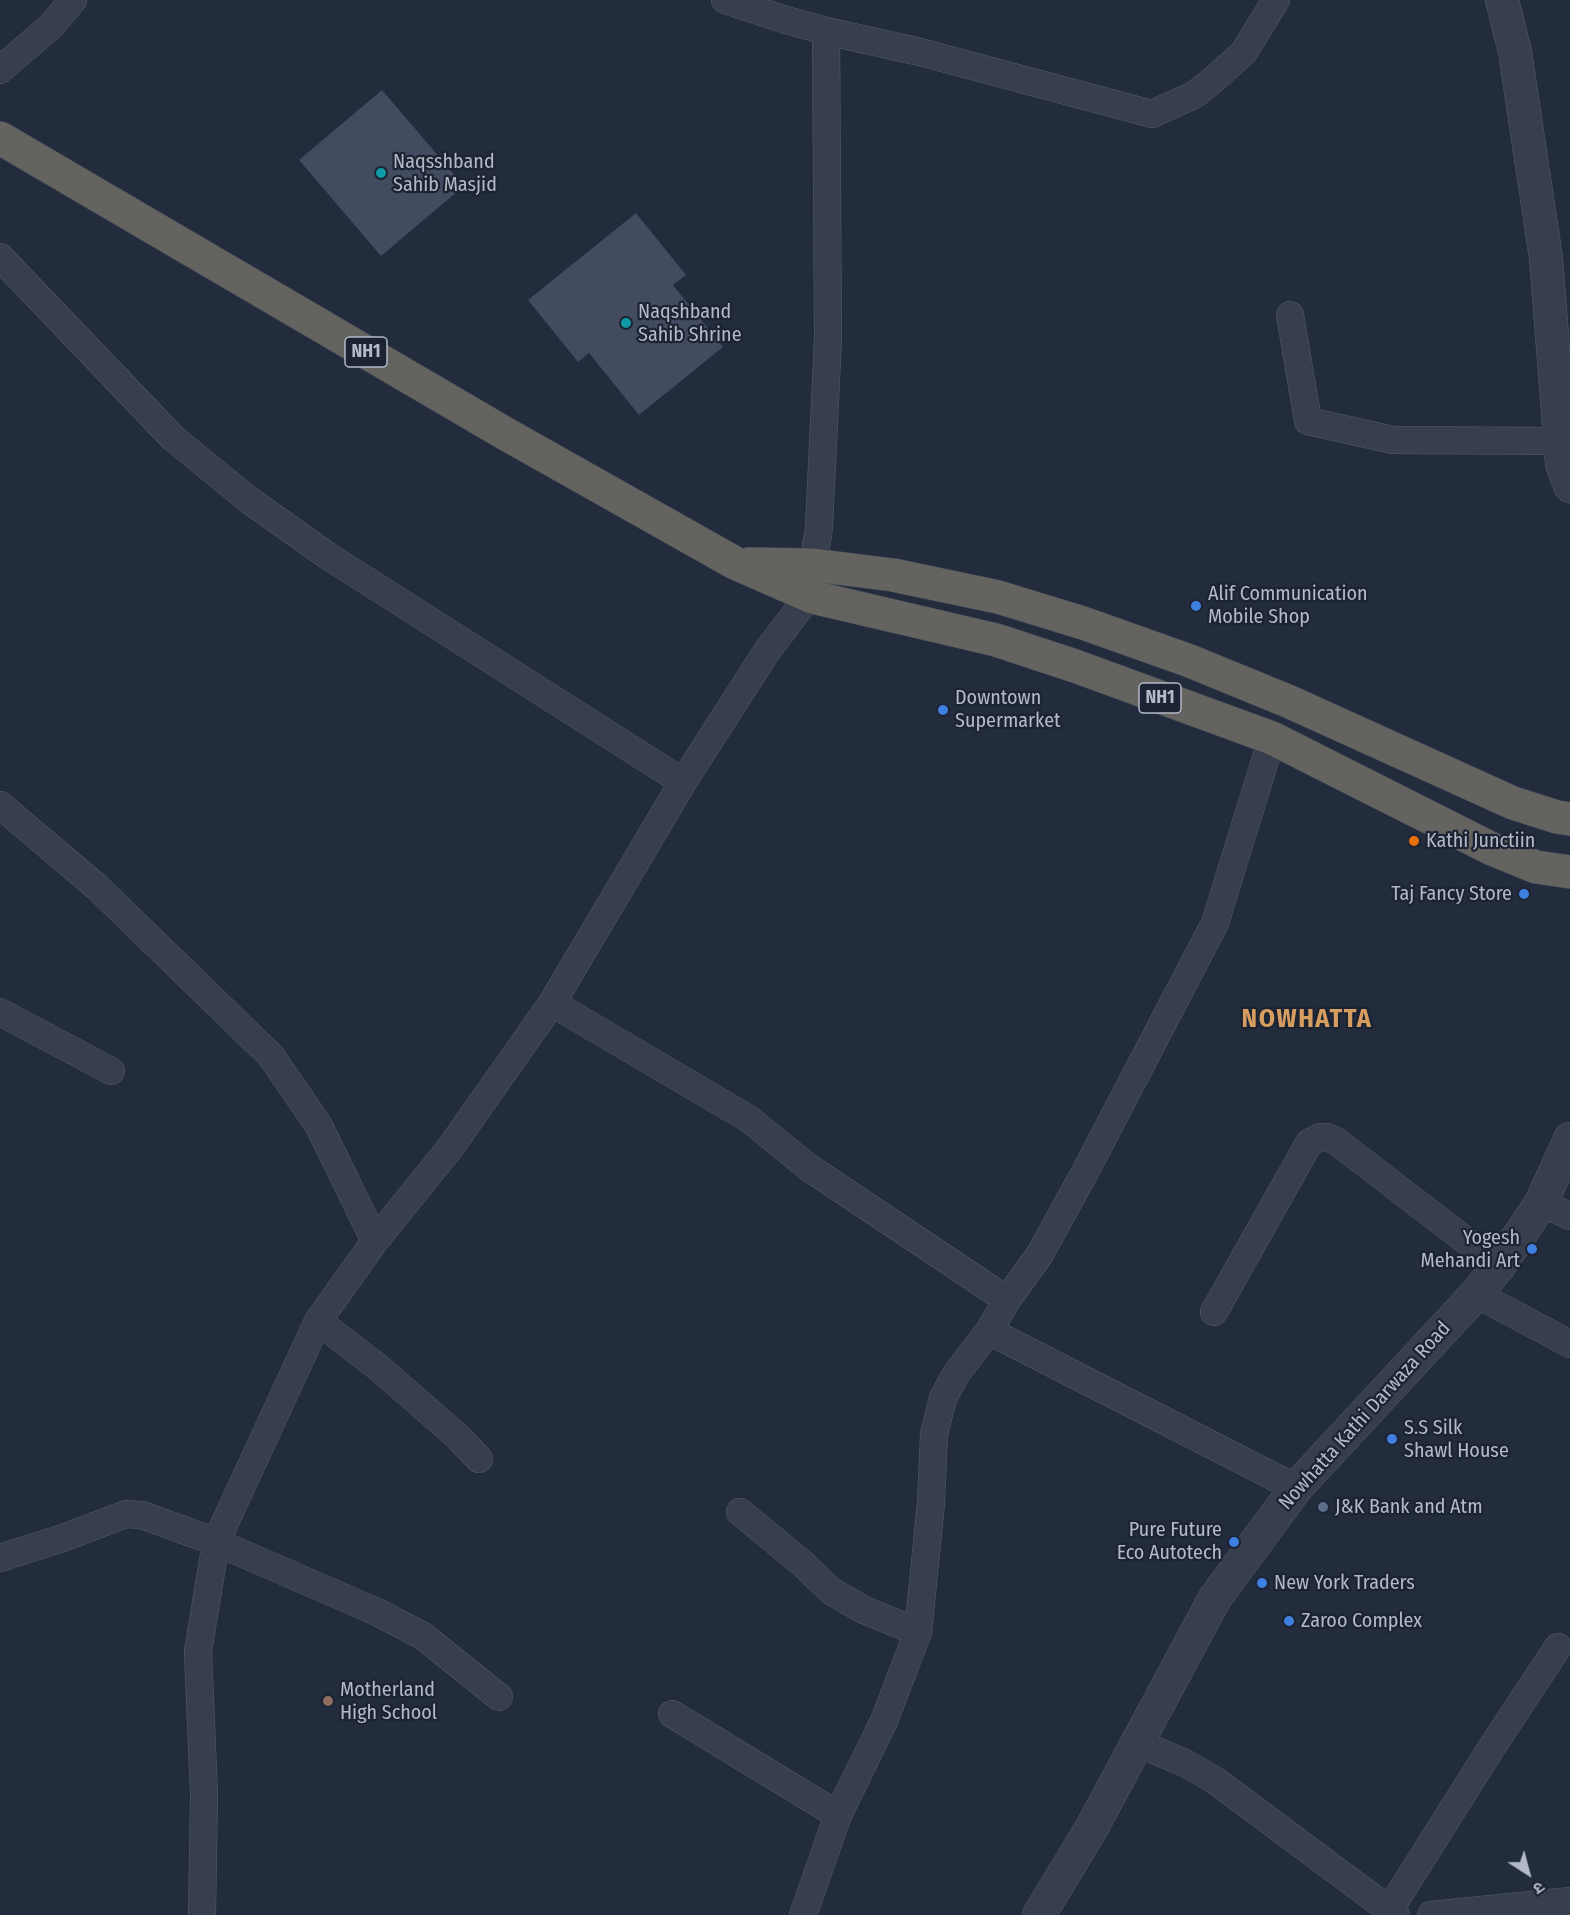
<!DOCTYPE html>
<meta charset="utf-8">
<style>
body{margin:0}
#map{position:relative;width:1570px;height:1915px;overflow:hidden;background:#232c3d;font-family:"Fira Sans Condensed","Noto Sans Devanagari",sans-serif}
canvas{display:block}
.north{position:absolute;left:1498px;top:1843px;width:60px;height:60px;-webkit-text-stroke:4px #1c2332;paint-order:stroke;rotate:144deg;font-size:16px;font-weight:700;line-height:24px;text-align:center;color:#b2b9c8}
.north::after{content:'';display:block;margin:auto;width:21px;height:27px;background:#b2b9c8;clip-path:polygon(50% 0,100% 100%,50% 72%,0 100%)}
</style>
<div id="map">
<canvas width="1570" height="1915"></canvas>
<div class="north">उ</div>
</div>
<script>
const c = document.querySelector('canvas').getContext('2d');
c.lineJoin = 'round';
function paint(path, color) { c.fillStyle = color; c.fill(path, 'evenodd'); }
const poly = rows => new Path2D(rows.map(r => 'M' + r).join(''));
function trace(path, color, width, dash) { c.strokeStyle = color; c.lineWidth = width; c.lineCap = dash ? 'butt' : 'round'; c.setLineDash(dash || []); c.stroke(path); }
function write(font, color, halo, rows, align = 'center') {
  c.font = font + ' "Fira Sans Condensed",sans-serif'; c.lineWidth = 4.5; c.setLineDash([]); c.textBaseline = 'middle'; c.strokeStyle = halo; c.fillStyle = color; for (const [text, x, y, turn = 0] of rows) {
    c.save(); c.translate(x, y); c.rotate((+turn || 0) * Math.PI / 180); c.textAlign = isNaN(turn) ? turn : align; if (halo) c.strokeText(text, 0, 0); c.fillText(text, 0, 0); c.restore();
  }
}
const building = poly([
 [382,90,464,186,381,256,299,160],
 [636,213,686,275,673,285,723,347,639,415,589,353,578,362,528,300]
]);
const minor = poly([
 [725,0,786,20,826,31,828,338,819,528,813,565],
 [826,31,920,52,1152,114,1194,95,1212,81,1244,52,1276,0],
 [0,70,51,26,73,0],
 [0,257,173,438,249,500,328,556,683,782],
 [1290,315,1308,421,1393,440,1560,441],
 [0,805,97,887,271,1056,319,1126,375,1241],
 [552,1003,749,1119,808,1167,1007,1300],
 [0,1012,111,1071],
 [1541,1203,1570,1216],
 [1476,1294,1570,1344],
 [1214,1312,1309,1143,1320,1137,1327,1137,1336,1141,1499,1266],
 [318,1321,379,1368,457,1436,479,1459],
 [989,1331,1296,1488],
 [740,1512,803,1564,831,1591,864,1610,918,1632],
 [0,1558,63,1538,126,1514,142,1515,216,1542,377,1612,423,1636,499,1697],
 [672,1714,838,1815],
 [1137,1743,1185,1763,1216,1781,1396,1915],
 [1390,1909,1490,1750,1558,1647],
 [202,1915,204,1795,198,1651,216,1542,318,1321,375,1241,450,1148,552,1003,683,782,767,651,809,596],
 [803,1915,838,1815,884,1721,918,1632,931,1503,934,1434,943,1398,956,1374,989,1331,1007,1300,1040,1254,1085,1172,1215,923,1272,738],
 [1431,1915,1570,1901]
]);
const tertiary = poly([
 [1502,0,1515,52,1546,258,1562,464,1570,486],
 [1039,1915,1091,1829,1215,1598,1296,1488,1476,1294,1499,1266,1541,1203,1570,1139]
]);
const trunk = poly([
 [0,138,506,434,735,563,812,597,996,640,1075,666,1272,738,1492,849,1536,867,1570,872],
 [749,564,813,565,893,575,998,597,1083,623,1190,661,1290,702,1513,803,1557,817,1570,819]
]);
const markers = [
 [381,173,6,"#0f9aa8"],
 [626,323,6,"#0f9aa8"],
 [1196,606,6,"#3f7fe0"],
 [943,710,6,"#3f7fe0"],
 [1414,841,6,"#e8710a"],
 [1524,894,6,"#3f7fe0"],
 [1532,1249,6,"#3f7fe0"],
 [1392,1439,6,"#3f7fe0"],
 [1323,1507,6,"#5c6f8a"],
 [1234,1542,6,"#3f7fe0"],
 [1262,1583,6,"#3f7fe0"],
 [1289,1621,6,"#3f7fe0"],
 [328,1701,6,"#8d6e63"]
];
const shields = [
 [366,352,42],
 [1160,698,42]
];
const shieldNames = [
 ["NH1",366,352],
 ["NH1",1160,698]
];
const poiNames = [
 ["Naqsshband",393,162],
 ["Sahib Masjid",393,185],
 ["Naqshband",638,312],
 ["Sahib Shrine",638,335],
 ["Alif Communication",1208,594],
 ["Mobile Shop",1208,617],
 ["Downtown",955,698],
 ["Supermarket",955,721],
 ["Kathi Junctiin",1426,841],
 ["Taj Fancy Store",1512,894,"right"],
 ["Yogesh",1520,1238,"right"],
 ["Mehandi Art",1520,1261,"right"],
 ["S.S Silk",1404,1428],
 ["Shawl House",1404,1451],
 ["J&K Bank and Atm",1335,1507],
 ["Pure Future",1222,1530,"right"],
 ["Eco Autotech",1222,1553,"right"],
 ["New York Traders",1274,1583],
 ["Zaroo Complex",1301,1621],
 ["Motherland",340,1690],
 ["High School",340,1713]
];
const streetNames = [
 ["Nowhatta Kathi Darwaza Road",1365,1416,-48]
];
const districtNames = [
 ["NOWHATTA",1307,1020]
];
paint(building, '#424b5f');
trace(minor, '#555c6b', 28);
trace(tertiary, '#555c6b', 34);
trace(trunk, '#424958', 34);
trace(minor, '#373e4d', 27);
trace(tertiary, '#373e4d', 33);
trace(trunk, '#646360', 33);
for (const [x, y, r, color] of markers) { const dot = new Path2D(); dot.arc(x, y, r, 0, 2 * Math.PI); c.fillStyle = color; c.fill(dot); trace(dot, '#1c2332', 2); }
for (const [x, y, w] of shields) { const box = new Path2D(); box.roundRect(x - w / 2, y - 15, w, 30, 4.5); c.fillStyle = '#1c2332'; c.fill(box); trace(box, '#b2b9c8', 1.5); }
write('bold 18px', '#b2b9c8', null, shieldNames);
write('20px', '#b2b9c8', '#1c2332', poiNames, 'left');
write('20px', '#b2b9c8', '#1c2332', streetNames);
c.letterSpacing = '1.5px';
write('bold 26px', '#d59e60', '#1c2332', districtNames);
c.letterSpacing = '0px';
</script>
